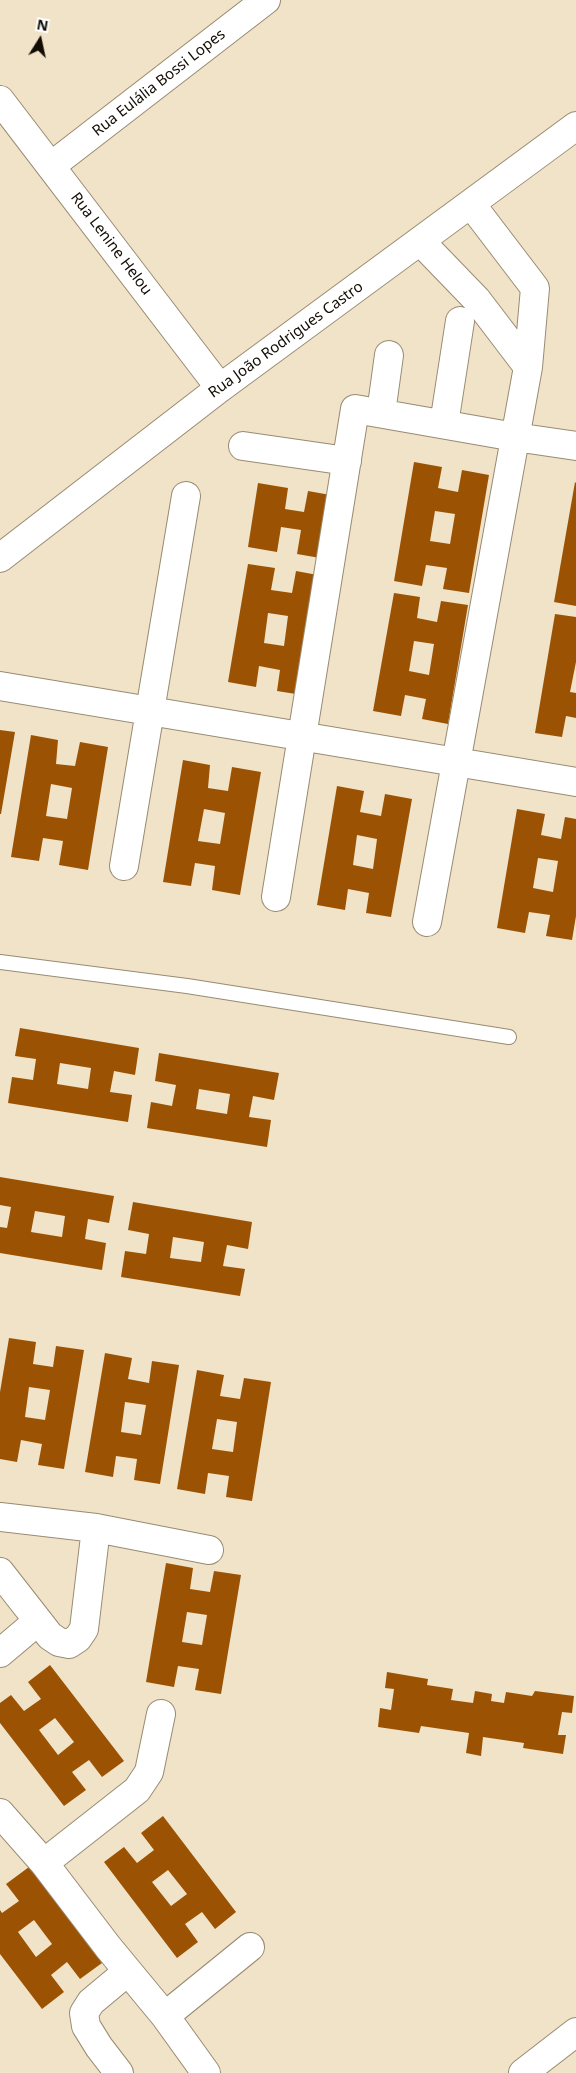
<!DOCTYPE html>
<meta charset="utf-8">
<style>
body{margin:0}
#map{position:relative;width:576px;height:2073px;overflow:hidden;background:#f1e3c8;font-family:"Noto Sans",sans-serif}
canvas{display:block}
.north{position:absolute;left:15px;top:15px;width:50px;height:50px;-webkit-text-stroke:4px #fff;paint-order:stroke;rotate:10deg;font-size:14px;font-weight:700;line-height:20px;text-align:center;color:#110c04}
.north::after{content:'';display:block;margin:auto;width:18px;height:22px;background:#110c04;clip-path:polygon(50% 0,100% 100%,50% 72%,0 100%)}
</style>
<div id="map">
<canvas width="576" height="2073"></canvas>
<div class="north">N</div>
</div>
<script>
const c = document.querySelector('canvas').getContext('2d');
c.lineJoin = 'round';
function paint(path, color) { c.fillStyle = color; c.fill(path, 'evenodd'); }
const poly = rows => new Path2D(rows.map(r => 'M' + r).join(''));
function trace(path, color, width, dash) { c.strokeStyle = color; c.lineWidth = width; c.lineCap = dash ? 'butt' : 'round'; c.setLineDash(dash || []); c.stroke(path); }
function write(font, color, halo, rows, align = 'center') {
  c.font = font + ' "Noto Sans",sans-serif'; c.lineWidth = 4.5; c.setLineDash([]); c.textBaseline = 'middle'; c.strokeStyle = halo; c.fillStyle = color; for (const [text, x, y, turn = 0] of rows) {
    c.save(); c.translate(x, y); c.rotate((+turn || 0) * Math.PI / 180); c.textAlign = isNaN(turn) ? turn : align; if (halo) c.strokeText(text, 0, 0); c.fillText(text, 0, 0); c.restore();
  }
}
const building = poly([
 [414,462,442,467,438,488,458,492,462,470,489,475,469,593,443,589,447,568,426,565,422,586,394,581],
 [435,511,455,514,450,544,430,541],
 [575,482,576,483,576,606,554,602],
 [258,483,288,488,285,509,304,512,308,491,336,496,326,559,297,554,301,530,281,527,277,552,248,547],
 [248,564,275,568,271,590,292,593,296,571,323,576,302,695,277,691,280,670,259,666,256,687,228,682],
 [268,613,288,616,284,646,264,643],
 [394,593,420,597,417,618,437,622,441,601,468,605,448,724,422,719,426,699,405,695,401,716,373,711],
 [414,641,434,644,429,675,409,671],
 [555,614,576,617,576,662,570,692,576,693,576,718,566,716,562,737,535,733],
 [0,730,15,732,1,814,0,814],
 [31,735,58,740,56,764,75,766,80,742,108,747,88,870,59,865,63,841,43,838,39,861,11,857],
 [51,784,72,788,67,819,46,816],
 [183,760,210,765,208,788,228,791,232,767,261,772,240,895,212,890,215,866,195,863,191,886,163,882],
 [204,809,225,813,220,844,198,841],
 [337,786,364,791,360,812,381,816,385,794,412,799,391,917,366,913,369,893,348,889,345,910,317,905],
 [357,835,377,839,373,869,353,865],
 [517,809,545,814,541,835,561,839,565,817,576,819,576,916,572,940,546,936,550,915,529,912,525,933,497,928],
 [538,858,558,861,553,892,533,888],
 [20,1028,139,1048,135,1075,114,1071,110,1092,132,1095,128,1122,8,1103,12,1077,33,1080,36,1059,15,1056],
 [60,1063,91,1068,88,1089,57,1084],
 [159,1053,279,1073,274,1100,253,1096,249,1117,271,1120,267,1147,147,1128,151,1102,172,1106,176,1085,155,1081],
 [199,1089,230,1094,227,1114,196,1109],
 [0,1177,114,1196,109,1223,88,1219,85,1239,106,1243,102,1270,0,1253,0,1227,7,1228,11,1207,0,1205],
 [35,1211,65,1216,62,1237,31,1232],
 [133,1202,252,1222,248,1249,227,1245,223,1266,245,1269,240,1296,121,1277,125,1251,146,1254,149,1234,128,1230],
 [173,1237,204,1242,201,1262,170,1258],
 [9,1338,36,1342,33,1364,53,1367,56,1346,84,1350,64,1469,38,1465,42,1444,21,1440,17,1462,0,1459,0,1392],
 [29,1387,50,1390,45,1420,25,1417],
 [105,1353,132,1358,128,1379,149,1383,152,1361,179,1365,160,1484,134,1480,137,1459,116,1456,113,1477,85,1472],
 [125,1402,146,1405,141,1435,121,1432],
 [197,1370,224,1375,220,1396,240,1399,244,1378,271,1382,252,1501,226,1497,229,1476,208,1473,205,1494,177,1489],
 [217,1419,237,1422,233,1452,212,1449],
 [166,1563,193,1568,190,1589,210,1592,214,1571,241,1575,221,1694,195,1690,199,1669,178,1666,174,1687,146,1682],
 [187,1612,207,1615,202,1645,182,1642],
 [50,1665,124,1761,102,1777,89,1760,72,1772,86,1790,64,1806,0,1723,0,1703,11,1695,24,1711,41,1699,28,1682],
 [55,1718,74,1742,58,1755,39,1730],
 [387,1672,428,1679,427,1685,453,1689,451,1700,473,1703,475,1691,492,1694,491,1701,504,1703,506,1692,532,1696,535,1691,574,1696,572,1713,562,1712,558,1735,566,1735,563,1754,523,1748,524,1743,483,1737,481,1756,466,1753,469,1733,421,1726,419,1733,378,1727,380,1708,391,1710,394,1689,385,1688],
 [163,1816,236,1912,215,1929,202,1912,185,1924,198,1942,177,1958,104,1862,124,1847,137,1863,154,1850,141,1833],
 [168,1870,187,1894,171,1906,152,1882],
 [29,1867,102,1963,80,1979,67,1962,51,1975,64,1992,42,2009,0,1954,0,1910,2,1913,19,1901,6,1884],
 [34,1920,52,1944,36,1957,18,1932]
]);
const service = poly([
 [0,962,187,986,509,1037]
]);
const minor = poly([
 [0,100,220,388],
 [51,166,266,0],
 [420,241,477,300,528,367,535,288,471,204],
 [381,413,389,355],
 [444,424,460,321],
 [243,446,347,461],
 [0,558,220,388,576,126],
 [0,686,576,782],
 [124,866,186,496],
 [276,897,355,409,515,437,576,446],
 [427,922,528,367],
 [0,1517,96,1528,209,1550],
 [0,1572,50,1636,59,1642,69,1644,78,1638,84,1629,96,1528],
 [0,1653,38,1621],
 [0,1813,44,1863,108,1947,165,2016,206,2073],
 [44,1863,137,1790,149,1772,161,1714],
 [165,2016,250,1947],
 [119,2073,99,2047,86,2026,84,2013,91,2002,127,1972]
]);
const tertiary = poly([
 [523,2073,576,2032]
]);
const streetNames = [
 ["Rua Eulália Bossi Lopes",159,83,-38],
 ["Rua Lenine Helou",111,244,53],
 ["Rua João Rodrigues Castro",286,340,-36]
];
paint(building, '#9b5303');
trace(service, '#988b72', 16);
trace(minor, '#988b72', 30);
trace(tertiary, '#988b72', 30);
trace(service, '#fff', 14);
trace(minor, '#fff', 28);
trace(tertiary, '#fff', 28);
write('15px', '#110c04', '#fff', streetNames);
</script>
